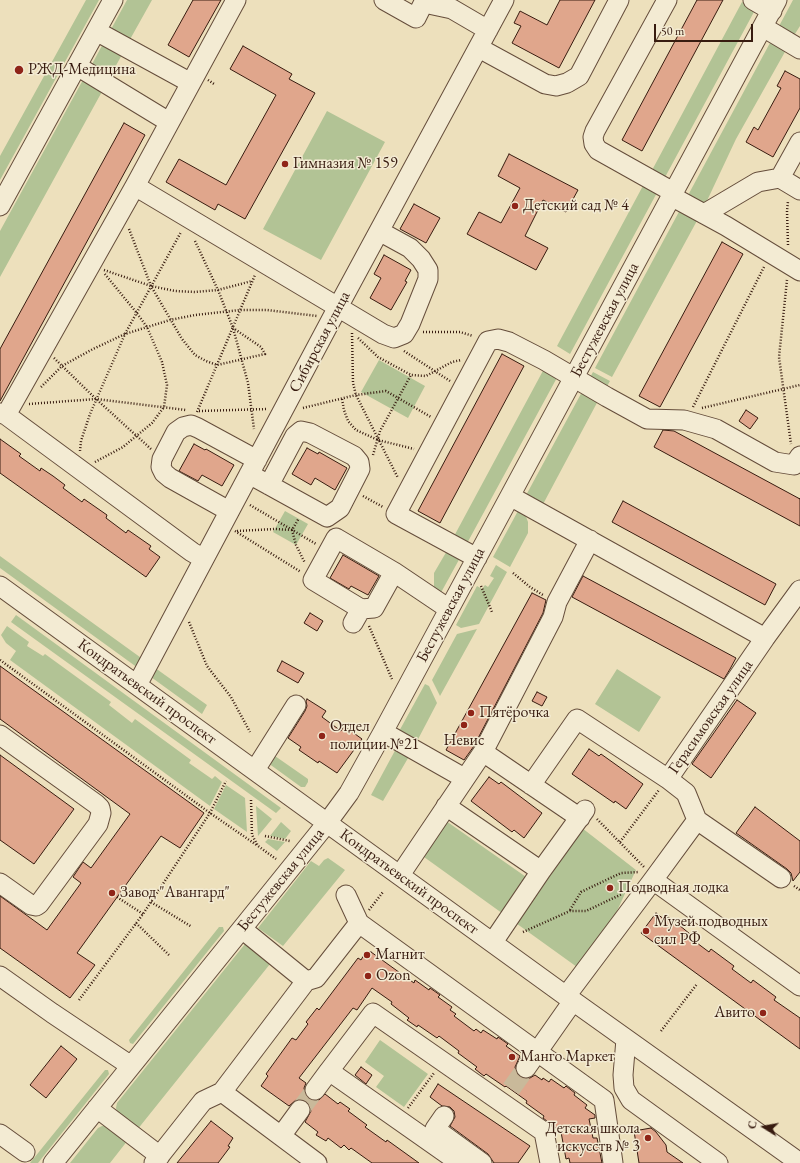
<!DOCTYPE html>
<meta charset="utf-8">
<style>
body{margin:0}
#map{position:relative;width:800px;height:1163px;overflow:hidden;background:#ede0bc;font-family:"EB Garamond",serif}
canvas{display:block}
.north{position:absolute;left:744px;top:1107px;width:40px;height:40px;-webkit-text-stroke:3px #f3ebd3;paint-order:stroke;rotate:281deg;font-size:11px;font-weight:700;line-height:16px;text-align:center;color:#381c10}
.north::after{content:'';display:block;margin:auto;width:14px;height:18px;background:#381c10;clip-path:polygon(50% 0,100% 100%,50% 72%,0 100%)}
.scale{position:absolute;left:654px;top:24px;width:99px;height:18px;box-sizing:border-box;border:2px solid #381c10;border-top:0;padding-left:5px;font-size:12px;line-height:14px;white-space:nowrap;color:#381c10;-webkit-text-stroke:3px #f3ebd3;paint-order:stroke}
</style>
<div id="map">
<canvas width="800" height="1163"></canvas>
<div class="north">С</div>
<div class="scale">50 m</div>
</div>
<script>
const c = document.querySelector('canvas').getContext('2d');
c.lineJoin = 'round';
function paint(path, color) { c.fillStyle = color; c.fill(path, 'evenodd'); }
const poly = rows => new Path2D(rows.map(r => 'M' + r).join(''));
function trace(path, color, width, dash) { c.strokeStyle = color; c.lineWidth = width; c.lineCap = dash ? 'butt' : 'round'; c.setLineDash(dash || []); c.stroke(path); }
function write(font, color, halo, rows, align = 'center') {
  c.font = font + ' "EB Garamond",serif'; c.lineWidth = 3; c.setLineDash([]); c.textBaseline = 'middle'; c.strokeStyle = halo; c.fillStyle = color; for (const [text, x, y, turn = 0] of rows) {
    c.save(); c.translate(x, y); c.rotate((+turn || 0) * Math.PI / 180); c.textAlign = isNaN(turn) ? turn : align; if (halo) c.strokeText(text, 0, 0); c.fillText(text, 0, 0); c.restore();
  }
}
const green = poly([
 [86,0,99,0,0,180,0,156],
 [127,0,152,0,128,43,109,33],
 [793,0,800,0,800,26,793,37,778,28],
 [742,2,755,10,663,181,650,174],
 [105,40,124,51,108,80,91,66],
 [771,41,786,50,736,139,705,205,686,199],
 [84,78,104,88,0,277,0,231],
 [327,111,385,142,321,260,263,229],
 [645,182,659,189,570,354,557,346],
 [681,208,699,217,612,377,595,368],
 [379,360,425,386,408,418,361,392],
 [545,367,559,374,465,547,452,540],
 [593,372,610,381,605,390,588,381],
 [583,390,599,399,541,508,524,499],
 [519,509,525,514,528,522,528,533,510,567,493,557],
 [285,511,308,524,296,545,273,532],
 [448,549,461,556,438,598,434,595,434,573],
 [0,556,144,660,138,668,0,568],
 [496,565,507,572,479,624,461,628,456,625,477,586,482,589,485,585,488,587,494,578,490,576],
 [16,615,281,808,276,813,11,622],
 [7,626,29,642,27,646,43,656,45,654,111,702,109,705,132,723,135,719,191,760,189,763,212,779,215,776,222,782,210,806,10,660,16,651,6,643,1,635],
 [477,629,440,696,432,680,457,634],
 [151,665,207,705,202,714,151,677],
 [617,669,661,697,639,732,595,704],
 [425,684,429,686,437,703,415,745,397,735],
 [398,745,411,753,383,801,371,795],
 [275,756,308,779,308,782,305,787,301,787,268,763],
 [226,785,245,798,247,832,214,809],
 [256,806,272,819,258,836],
 [446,821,539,886,582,828,636,870,616,913,577,967,424,857],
 [281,822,291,831,285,839,270,836],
 [268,839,285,842,277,851,265,842],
 [328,858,345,870,283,946,258,928,311,861,319,866,324,860],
 [219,927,223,927,224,931,133,1044,130,1043,129,1040],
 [245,944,270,964,137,1130,117,1112,116,1108,117,1103],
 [380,1040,428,1074,404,1107,376,1087,384,1076,365,1062],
 [105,1070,108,1070,109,1074,38,1163,30,1163],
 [102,1126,106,1126,128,1140,110,1163,70,1163,98,1128]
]);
const building = poly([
 [193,0,221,0,189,57,168,45,193,0],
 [560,0,595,0,559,68,512,43,521,26,514,23,520,11,547,25,560,0],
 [697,0,723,0,642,151,622,140,697,0],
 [243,46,292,74,289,79,315,93,245,219,218,204,215,210,166,182,179,159,226,185,276,95,230,69,243,46],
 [785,71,800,79,800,108,773,157,746,142,754,127,758,130,781,88,777,86,785,71],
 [124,123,145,135,0,401,0,349,124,123],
 [509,154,578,190,566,212,543,200,525,236,548,248,536,270,467,234,479,212,501,223,520,188,498,176,509,154],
 [414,204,440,218,426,243,400,229,414,204],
 [722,242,743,254,660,407,639,396,722,242],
 [384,255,411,270,405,281,407,282,391,310,370,298,381,278,374,274,384,255],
 [502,354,524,366,440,523,418,511,502,354],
 [746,410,758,418,750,429,739,421,746,410],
 [663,430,674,431,800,499,800,526,654,447,663,430],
 [0,439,21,454,19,456,40,471,41,468,53,476,65,485,63,488,82,502,84,499,107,515,106,518,126,533,128,530,151,546,149,549,160,557,146,577,0,473,0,439],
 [194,444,205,450,206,449,234,465,222,486,202,475,198,481,179,471,194,444],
 [307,448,318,454,319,452,347,468,335,490,315,478,311,485,292,474,307,448],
 [623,501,776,584,765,605,612,522,623,501],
 [343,555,379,576,368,595,351,586,349,589,330,578,343,555],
 [583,576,736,658,730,669,724,679,572,597,583,576],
 [532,593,546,600,543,613,474,746,464,760,446,750,532,593],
 [310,613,323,621,317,631,304,623,310,613],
 [282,661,304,673,298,683,277,671,282,661],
 [0,666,204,813,180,848,161,836,77,953,95,965,70,998,0,948,0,896,47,930,81,883,73,877,83,862,91,868,130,814,0,719,0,666],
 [537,692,547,697,542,706,532,701,537,692],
 [307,699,326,711,322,717,341,731,344,726,362,739,337,773,319,761,318,763,299,750,301,747,288,738,305,711,307,706,306,701,307,699],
 [737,700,756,713,711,778,692,764,737,700],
 [589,749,599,756,601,754,643,784,626,809,615,801,614,803,572,774,589,749],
 [0,755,74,809,34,864,0,840,0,755],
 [489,777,499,784,501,782,542,813,524,838,514,830,512,832,471,801,489,777],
 [755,807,800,841,800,872,793,881,791,873,787,869,736,833,755,807],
 [656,913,665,920,668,917,679,925,690,934,689,937,709,952,711,949,734,966,732,969,751,983,753,980,776,997,774,1000,800,1018,800,1049,641,933,656,913],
 [371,952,414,983,415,980,429,990,430,988,440,995,438,997,452,1007,450,1010,456,1014,454,1016,474,1031,476,1029,481,1033,483,1030,497,1039,498,1037,508,1044,506,1046,520,1056,515,1067,516,1073,520,1077,525,1079,530,1078,535,1075,542,1080,543,1078,549,1082,551,1079,564,1088,566,1086,575,1093,574,1095,587,1105,585,1108,595,1115,595,1118,589,1119,593,1138,597,1138,602,1163,570,1163,569,1158,566,1159,561,1132,543,1118,544,1116,526,1103,527,1101,506,1086,505,1087,486,1074,484,1076,480,1073,475,1069,477,1067,458,1053,459,1051,439,1036,437,1038,418,1025,417,1027,407,1020,409,1018,391,1004,392,1002,372,988,357,1010,353,1008,299,1078,306,1083,304,1088,305,1094,309,1099,313,1101,319,1100,325,1094,338,1104,340,1102,350,1109,348,1111,367,1125,365,1127,386,1142,387,1140,419,1163,372,1163,351,1148,349,1150,344,1145,341,1148,328,1138,326,1141,316,1135,318,1132,305,1122,311,1111,310,1105,307,1101,302,1099,296,1100,289,1106,261,1086,268,1076,266,1074,292,1038,296,1040,308,1024,306,1022,317,1008,319,1010,358,958,361,960,365,953,371,952],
 [61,1046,77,1059,46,1098,30,1085,61,1046],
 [361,1067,372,1075,366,1084,355,1075,361,1067],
 [438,1084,530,1146,518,1163,494,1163,488,1154,450,1126,455,1117,454,1111,450,1107,442,1106,430,1097,438,1084],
 [211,1121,233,1138,228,1146,230,1147,218,1163,177,1163,211,1121],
 [651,1128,656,1132,666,1145,667,1152,683,1163,639,1163,634,1131,651,1128]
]);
const minorTunnel = poly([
 [511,1089,526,1068],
 [300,1110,315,1090]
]);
const path = poly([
 [208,80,214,84],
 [129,229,151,286,182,339,195,355,206,361,217,365,265,354,261,347,233,328],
 [195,241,218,290,233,328,248,383,254,429],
 [788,245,787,211,788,201],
 [104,270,151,286,175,291,195,292,218,290,252,281],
 [787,280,779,357,791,444],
 [423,332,460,332,473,336],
 [352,333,353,383,356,395,398,478],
 [358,338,378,357,411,375,426,376,452,362,461,360],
 [404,351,450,381],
 [54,358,96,399,151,449],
 [41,387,62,366,93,349,125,334,170,320,195,315,240,310,267,310,317,316],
 [342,399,344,410,348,421,356,430,378,440,414,449],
 [29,404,96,399,186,410],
 [693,407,764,267],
 [303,408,356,395,386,391,431,417],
 [702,408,800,385],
 [199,411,268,409],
 [197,412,255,275],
 [80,451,81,441,90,414,125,334,181,232],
 [373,455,380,431,411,375],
 [95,462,123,447,152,423,164,407,167,385,162,362,147,327,136,312,104,273],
 [363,496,383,507],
 [800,499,800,498],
 [250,505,316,544],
 [292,530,296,545,305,563],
 [235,531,301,572],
 [237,531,275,529,292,530,299,518],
 [513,573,530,587,543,595],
 [481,586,492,612],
 [189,622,207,666,231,697,250,732],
 [369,626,392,679],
 [0,660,210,813,258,846],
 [251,800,252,835,258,846,276,859],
 [597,819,644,867],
 [265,836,290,841],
 [620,842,659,790],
 [794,886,800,890],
 [117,897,143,914],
 [151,902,192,927],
 [369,910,383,892],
 [570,910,581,892,621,873,639,872],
 [136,923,169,955],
 [523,932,570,911,586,911,622,894],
 [79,1000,143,914,210,813,226,781],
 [661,1031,697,984],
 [408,1108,434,1073]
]);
const minor = poly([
 [384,0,416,18,425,0],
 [667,0,595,131,593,137,594,144,598,150,673,192],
 [753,0,772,11],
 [424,3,452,9,488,30],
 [763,27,800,49],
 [96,31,191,83],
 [479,48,545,84,556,86,567,83,579,76,619,0],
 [77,66,169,122],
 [780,178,800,190],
 [135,186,383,334,394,338,404,334,410,324,428,279,428,270,421,259,410,248,379,231],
 [671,196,726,226,800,271],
 [0,206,113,0],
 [704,214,758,182,780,178,800,142],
 [0,413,6,415,135,186,236,0],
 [6,415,192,552,204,559],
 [249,474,269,485,327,517,340,508,360,469,359,462,354,456,310,433,301,431,295,436,269,485],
 [510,496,765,638],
 [229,511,170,478,164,473,161,467,162,459,176,432,183,427,191,425,198,428,257,460],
 [477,558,396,514,488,341,498,339,509,342,544,360,607,397,647,419,684,420,716,429,775,462,794,465,800,456],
 [394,572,374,608,361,609,313,580,336,538,394,572,449,609],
 [0,586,566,996,800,1163],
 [353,623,361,609],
 [137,685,338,307,504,0],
 [383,732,464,778],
 [0,735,96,804,100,808,101,813,98,824,39,904,36,906,31,905,0,883],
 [483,752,580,818],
 [255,770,296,705],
 [531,785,577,719,668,779],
 [446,806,541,871],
 [697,820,781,878],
 [400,875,483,752,553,617,557,602,590,540],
 [653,880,800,986],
 [346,895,359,923],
 [242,929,306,981,222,1092,317,1163],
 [493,942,541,871,585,810],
 [0,976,52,1013,131,1066],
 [306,981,316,978,359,923,604,1100,613,1163],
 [566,996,653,880,697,820,686,793,668,779,765,638,800,590],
 [626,1039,623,1075,624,1088,631,1100,718,1163],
 [526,1068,573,1001],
 [315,1090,329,1071],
 [97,1108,160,1156],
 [444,1116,435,1129,482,1163],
 [0,1134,25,1152],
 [281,1136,300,1110],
 [53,1163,327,823,349,793,383,732,777,0],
 [154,1163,203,1101,222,1092],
 [460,1163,329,1071,373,1013,544,1132,550,1163]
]);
const markers = [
 [19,70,5,"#8f2418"],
 [285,164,4,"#8f2418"],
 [515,206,4,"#8f2418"],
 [471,713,4,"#8f2418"],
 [464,725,4,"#8f2418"],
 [322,736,4,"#8f2418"],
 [610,888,4,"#8f2418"],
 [112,893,4,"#8f2418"],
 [646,931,4,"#8f2418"],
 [367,955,4,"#8f2418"],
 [368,976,4,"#8f2418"],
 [763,1013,4,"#8f2418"],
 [512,1057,4,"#8f2418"],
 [648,1138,4,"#8f2418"]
];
const poiNames = [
 ["РЖД-Медицина",28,70],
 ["Гимназия № 159",293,164],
 ["Детский сад № 4",523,206],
 ["Пятёрочка",479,713],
 ["Отдел",330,727],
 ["полиции №21",330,745],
 ["Невис",464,741,"center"],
 ["Подводная лодка",618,888],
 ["Завод \"Авангард\"",120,893],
 ["Музей подводных",654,922],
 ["сил РФ",654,940],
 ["Магнит",375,955],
 ["Ozon",376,976],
 ["Авито",755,1013,"right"],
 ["Манго Маркет",520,1057],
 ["Детская школа",640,1129,"right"],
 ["искусств № 3",640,1147,"right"]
];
const streetNames = [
 ["Бестужевская улица",605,320,-62],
 ["Сибирская улица",320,342,-62],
 ["Бестужевская улица",451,605,-62],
 ["Кондратьевский проспект",147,692,36],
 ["Герасимовская улица",711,717,-55],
 ["Бестужевская улица",281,880,-51],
 ["Кондратьевский проспект",409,882,36]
];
paint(green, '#b2c395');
paint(building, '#e0a68c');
trace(building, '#381c10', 1);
trace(minorTunnel, '#c9b99a', 19, [19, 10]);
trace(minor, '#654d3b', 21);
trace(path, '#381c10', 2.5, [1, 2]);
trace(minor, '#f3ebd3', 19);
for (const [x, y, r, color] of markers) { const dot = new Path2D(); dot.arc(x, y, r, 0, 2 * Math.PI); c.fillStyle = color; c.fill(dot); trace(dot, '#f3ebd3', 1.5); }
write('16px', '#381c10', '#f3ebd3', poiNames, 'left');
write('16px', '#381c10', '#f3ebd3', streetNames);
</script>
